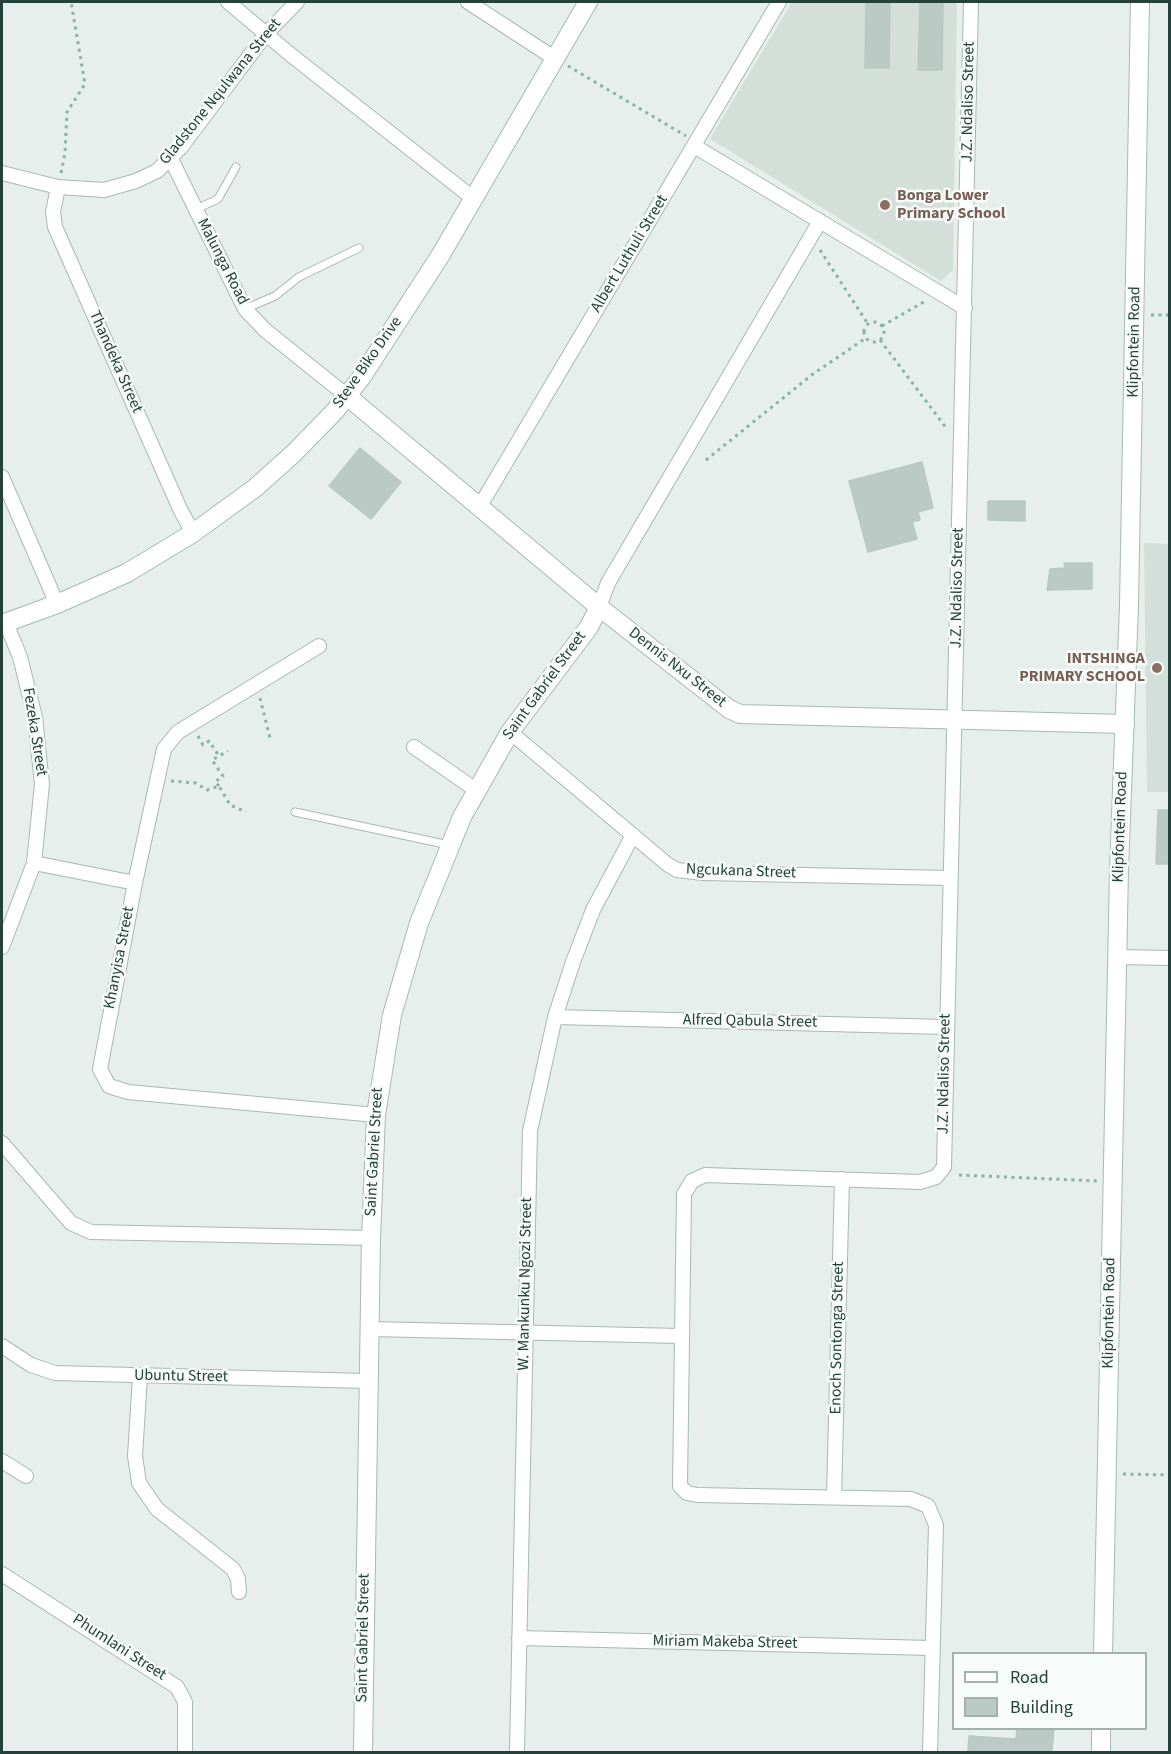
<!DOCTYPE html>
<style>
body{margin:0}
#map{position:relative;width:1171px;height:1754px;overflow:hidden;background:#e6efeb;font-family:"Source Sans 3",sans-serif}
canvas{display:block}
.frame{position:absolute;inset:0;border:3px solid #24423a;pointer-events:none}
.legend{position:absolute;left:952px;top:1652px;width:195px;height:78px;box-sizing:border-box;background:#f7fbf9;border:2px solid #a3b1ad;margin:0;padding:8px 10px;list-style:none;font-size:18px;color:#24423a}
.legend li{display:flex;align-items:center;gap:12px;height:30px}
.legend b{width:30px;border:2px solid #a3b1ad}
</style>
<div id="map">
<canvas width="1171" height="1754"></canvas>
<div class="frame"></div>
<ul class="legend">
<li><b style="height:8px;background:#fff"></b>Road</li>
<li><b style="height:16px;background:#bbcac4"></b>Building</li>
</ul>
</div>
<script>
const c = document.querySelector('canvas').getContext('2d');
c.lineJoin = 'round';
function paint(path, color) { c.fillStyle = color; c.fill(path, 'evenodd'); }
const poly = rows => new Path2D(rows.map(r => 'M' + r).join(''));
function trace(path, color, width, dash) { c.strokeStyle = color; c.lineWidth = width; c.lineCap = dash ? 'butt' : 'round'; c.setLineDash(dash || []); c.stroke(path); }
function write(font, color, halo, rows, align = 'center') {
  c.font = font + ' "Source Sans 3",sans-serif'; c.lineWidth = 5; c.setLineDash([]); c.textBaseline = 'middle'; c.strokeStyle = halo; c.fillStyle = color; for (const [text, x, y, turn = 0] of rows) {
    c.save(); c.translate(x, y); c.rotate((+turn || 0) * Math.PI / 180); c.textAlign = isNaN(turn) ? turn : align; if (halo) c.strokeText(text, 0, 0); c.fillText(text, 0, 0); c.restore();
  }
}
const built = poly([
 [792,2,957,2,953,270,941,281,710,139],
 [1144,543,1169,544,1169,792,1147,792]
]);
const building = poly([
 [866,2,890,2,889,68,865,68,866,2],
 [920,2,943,2,942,70,918,70,920,2],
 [360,448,401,482,371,519,329,486,360,448],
 [922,462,933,508,918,512,920,520,912,522,917,539,868,552,849,481,922,462],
 [988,501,1025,501,1025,521,988,520,988,501],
 [1064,563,1092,563,1092,589,1047,590,1050,569,1065,568,1064,563],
 [1158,810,1170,810,1170,864,1156,864,1158,810],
 [1017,1728,1054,1728,1052,1750,1050,1752,968,1752,969,1736,1016,1739,1017,1728]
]);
const path = poly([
 [568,66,686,136],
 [61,173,65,153,67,112,85,84,71,2],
 [820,250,868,324],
 [1151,315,1170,315],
 '864 332a10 10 0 1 1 20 0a10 10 0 1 1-20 0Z',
 [882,326,927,300],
 [880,340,947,429],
 [706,460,813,374,866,338],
 [260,698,270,738],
 [198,736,203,745,209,741,219,756,228,751],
 [171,781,196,783,207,790,219,786,230,805,246,812],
 [219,786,215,782,223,776,212,760,219,756],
 [959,1175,1098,1181],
 [1123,1474,1170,1475]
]);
const service = poly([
 [196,209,218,199,236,167],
 [245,309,275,296,299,277,359,248],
 [295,812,449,845]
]);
const minor = poly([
 [228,2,291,55,474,199],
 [468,2,554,58],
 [694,146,965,308],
 [171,159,245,309,265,330,347,396],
 [2,173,58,187,104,190,136,181,157,171,181,147,266,34,297,2],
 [58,187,53,212,55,227,180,509,193,533],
 [2,477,57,604],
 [480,506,779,2],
 [599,607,608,583,820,221],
 [319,646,178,732,164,749,135,883,100,1069,109,1086,128,1092,376,1115],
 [510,732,667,864,677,870,703,873,950,878],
 [414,747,476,790],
 [34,863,135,883],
 [2,947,34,863,42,784,35,717,20,657,6,623],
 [1118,957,1170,958],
 [555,1017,946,1027],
 [2,1143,71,1223,91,1232,371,1238],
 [370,1329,681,1336],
 [2,1346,31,1365,55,1373,367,1381],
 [140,1376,135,1456,139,1483,157,1509,233,1569,238,1579,239,1592],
 [2,1461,26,1476],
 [834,1497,842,1179],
 [2,1574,177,1687,185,1702,185,1752],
 [519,1638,932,1648],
 [517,1752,530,1131,555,1017,573,962,593,910,633,835],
 [930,1752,936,1525,928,1506,911,1499,697,1495,687,1493,680,1486,684,1194,692,1181,705,1175,920,1182,936,1177,944,1167,971,2]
]);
const tertiary = poly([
 [347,396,599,607,729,709,740,714,1125,724],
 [363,1752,371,1238,376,1115,392,1015,419,923,462,817,510,732,589,627,599,607]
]);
const secondary = poly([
 [2,624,57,604,127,573,193,533,255,488,293,454,335,411,361,378,440,256,588,2],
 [1103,1654,1119,870,1129,605,1140,2],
 [1101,1752,1101,1728]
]);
const markers = [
 [885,205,6,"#8d6e63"],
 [1157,668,6,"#8d6e63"]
];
const streetNames = [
 ["Gladstone Nqulwana Street",221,92,-51],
 ["J.Z. Ndaliso Street",969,102,-89],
 ["Albert Luthuli Street",630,254,-59],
 ["Malunga Road",222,262,63],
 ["Klipfontein Road",1135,342,-89],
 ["Thandeka Street",115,362,66],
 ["Steve Biko Drive",368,363,-55],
 ["J.Z. Ndaliso Street",958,588,-89],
 ["Dennis Nxu Street",677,668,38],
 ["Saint Gabriel Street",545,686,-54],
 ["Fezeka Street",34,732,81],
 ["Klipfontein Road",1121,827,-88],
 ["Ngcukana Street",741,872,2],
 ["Khanyisa Street",120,958,-79],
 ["Alfred Qabula Street",750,1022,1],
 ["J.Z. Ndaliso Street",945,1074,-89],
 ["Saint Gabriel Street",375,1152,-87],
 ["W. Mankunku Ngozi Street",526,1284,-89],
 ["Klipfontein Road",1110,1313,-89],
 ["Enoch Sontonga Street",838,1338,-89],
 ["Ubuntu Street",181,1377,1],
 ["Saint Gabriel Street",364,1638,-89],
 ["Miriam Makeba Street",725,1643,1],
 ["Phumlani Street",119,1648,33]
];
const educationNames = [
 ["Bonga Lower",897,196],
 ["Primary School",897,214],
 ["INTSHINGA",1145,659,"right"],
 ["PRIMARY SCHOOL",1145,677,"right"]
];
paint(built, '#d4dfda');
paint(building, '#bbcac4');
trace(building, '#b8c9c2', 1.5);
trace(service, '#a8b8b2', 9);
trace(minor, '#a8b8b2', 16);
trace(tertiary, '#a8b8b2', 20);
trace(secondary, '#a4bbb3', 20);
trace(path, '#86b3a5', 3, [3, 4.5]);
trace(service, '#fff', 7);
trace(minor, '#fff', 14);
trace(tertiary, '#fff', 18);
trace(secondary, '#fff', 18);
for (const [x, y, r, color] of markers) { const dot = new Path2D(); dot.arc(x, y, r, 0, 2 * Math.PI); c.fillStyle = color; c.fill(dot); trace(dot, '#f7fbf9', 2); }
write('16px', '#24423a', '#f7fbf9', streetNames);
write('bold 16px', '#785e54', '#f7fbf9', educationNames, 'left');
</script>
